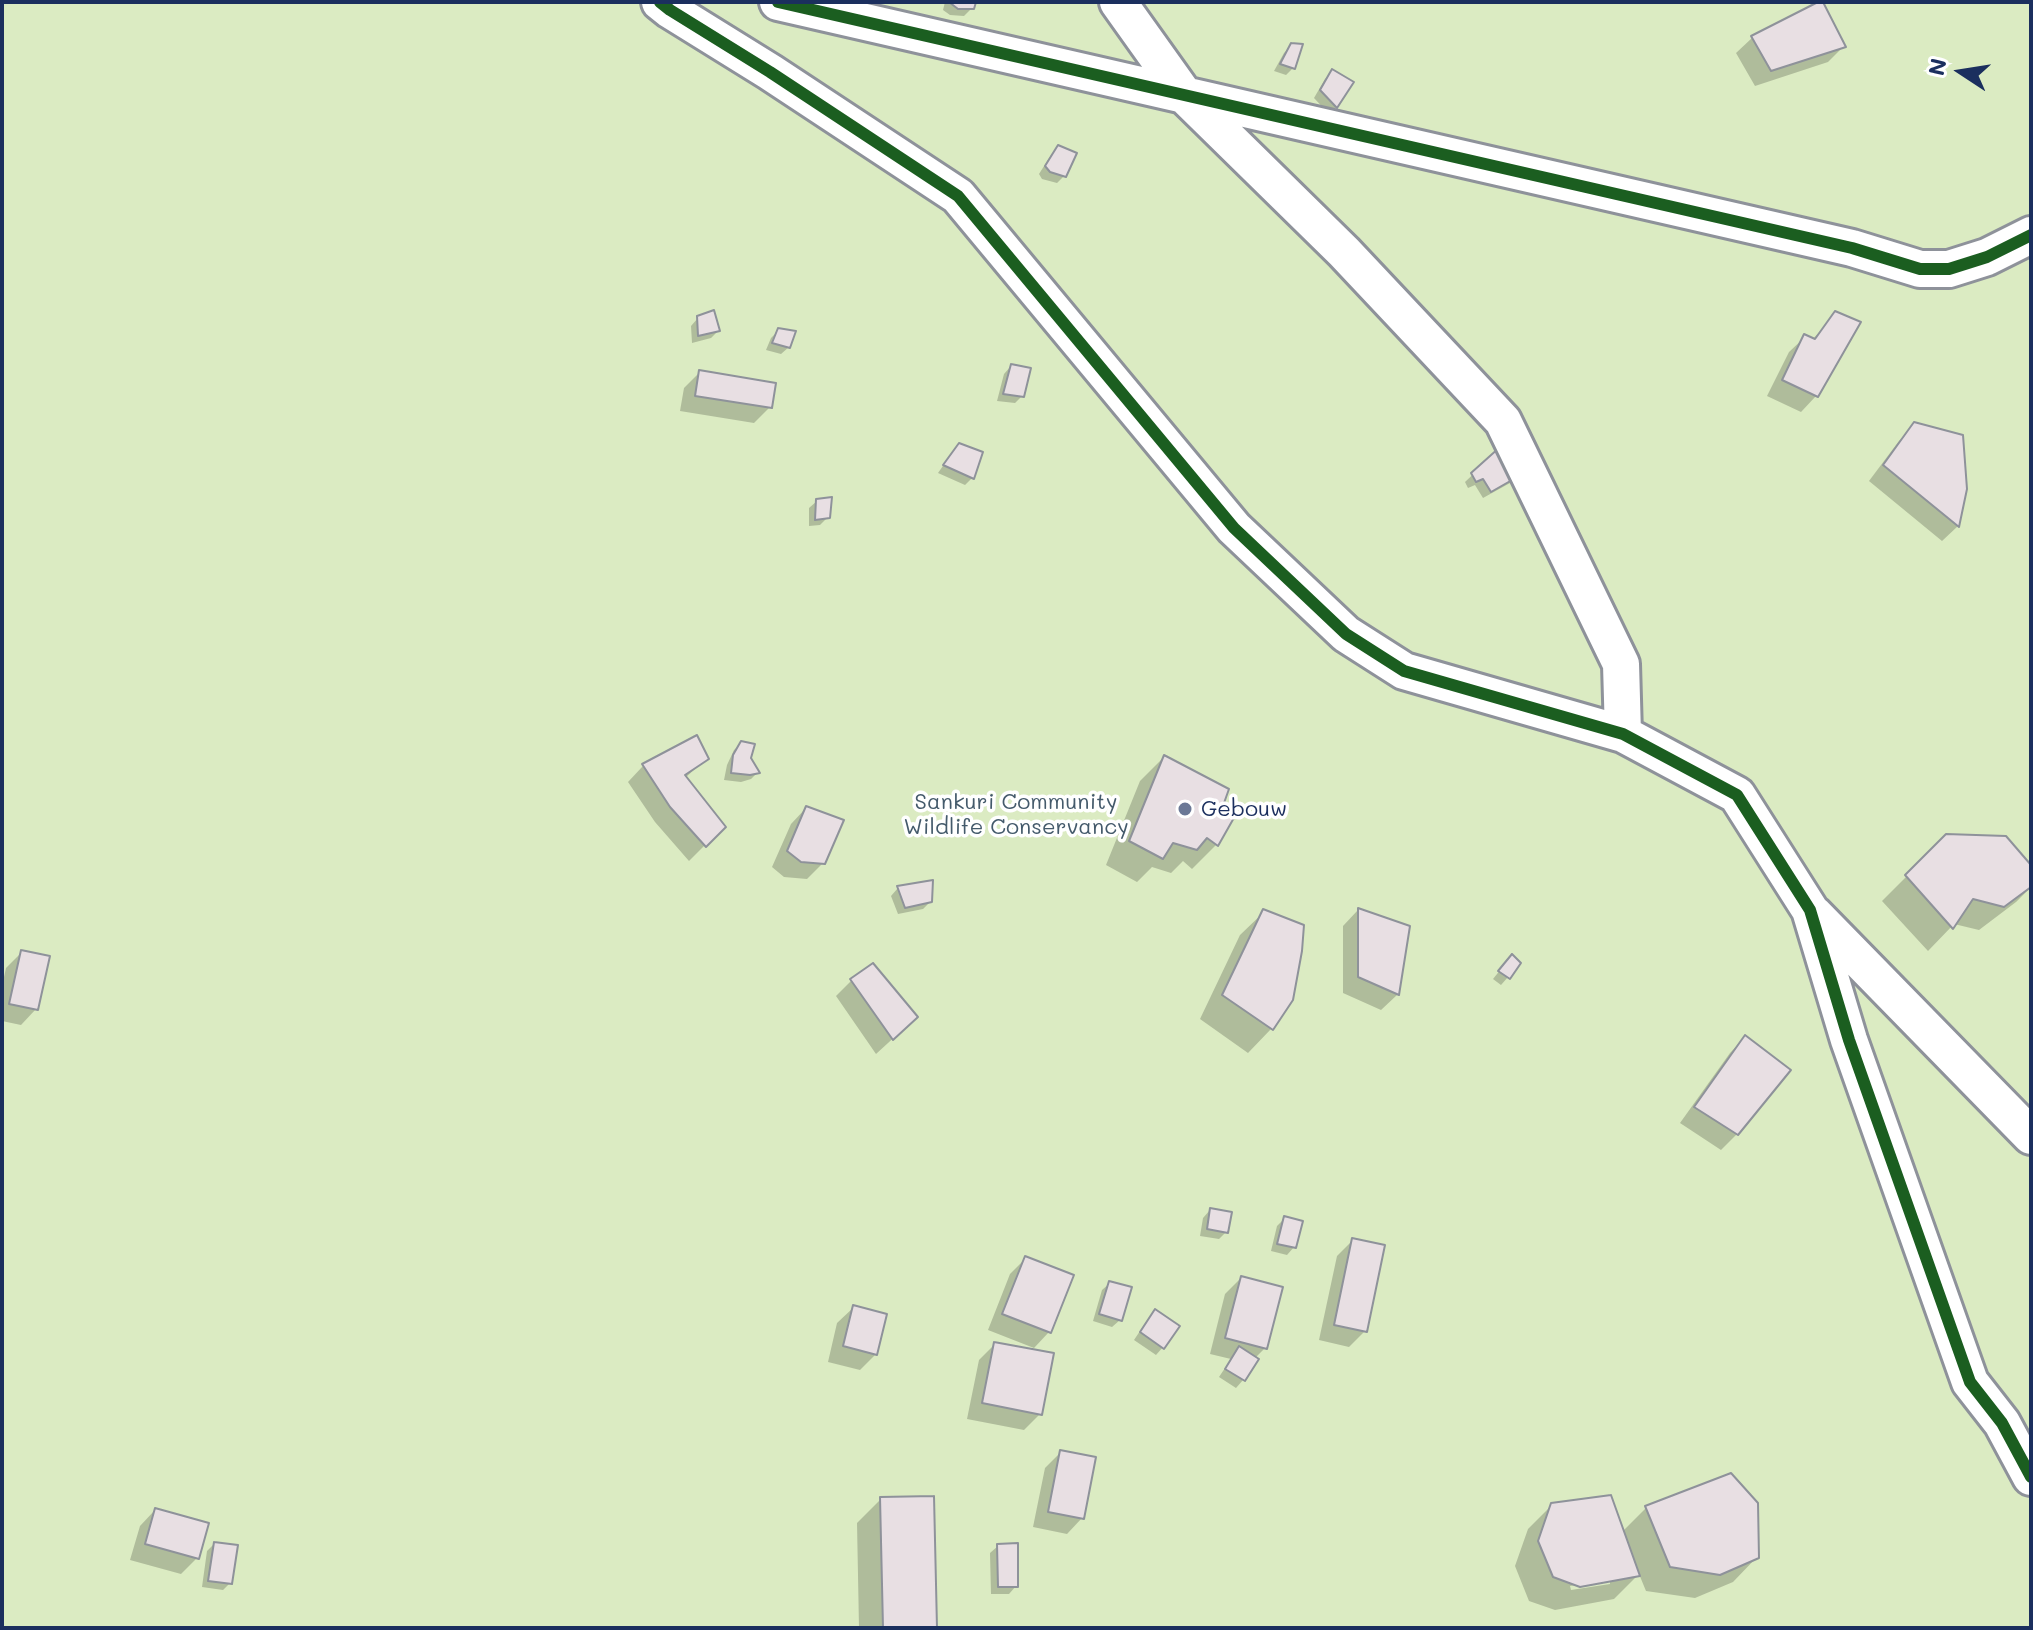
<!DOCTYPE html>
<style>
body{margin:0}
#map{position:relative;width:2033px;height:1630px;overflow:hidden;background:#fff;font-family:Mali,sans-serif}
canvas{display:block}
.frame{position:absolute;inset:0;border:4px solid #1b2f5e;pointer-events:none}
.north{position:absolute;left:1921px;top:32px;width:80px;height:80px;-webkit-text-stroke:6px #fff;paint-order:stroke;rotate:282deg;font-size:22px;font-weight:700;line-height:32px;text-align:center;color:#1b2f5e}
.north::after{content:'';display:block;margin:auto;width:28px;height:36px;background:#1b2f5e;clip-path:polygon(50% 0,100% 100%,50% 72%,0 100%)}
</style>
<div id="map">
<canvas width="2033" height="1630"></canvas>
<div class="frame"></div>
<div class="north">N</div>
</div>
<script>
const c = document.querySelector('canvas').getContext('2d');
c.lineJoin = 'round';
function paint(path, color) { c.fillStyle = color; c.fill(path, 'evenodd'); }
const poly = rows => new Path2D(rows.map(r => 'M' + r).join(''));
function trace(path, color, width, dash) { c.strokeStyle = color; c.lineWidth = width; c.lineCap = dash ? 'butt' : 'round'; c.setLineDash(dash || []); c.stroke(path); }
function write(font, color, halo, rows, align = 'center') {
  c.font = font + ' Mali,sans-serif'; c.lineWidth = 7; c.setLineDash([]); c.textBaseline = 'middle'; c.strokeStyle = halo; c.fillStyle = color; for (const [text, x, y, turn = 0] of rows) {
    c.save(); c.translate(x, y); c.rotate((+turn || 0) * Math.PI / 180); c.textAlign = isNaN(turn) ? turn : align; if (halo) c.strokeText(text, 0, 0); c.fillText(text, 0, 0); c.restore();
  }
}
const green = poly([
 [2,2,2031,2,2031,1628,2,1628]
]);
const shadow = poly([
 [945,2,974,2,972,8,964,16,950,15,943,10],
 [1821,3,1844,46,1828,62,1755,86,1736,53,1752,38],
 [1292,45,1293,68,1286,75,1274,71,1284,53],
 [1333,71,1336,107,1329,114,1314,98,1325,79],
 [1058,147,1064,176,1057,183,1042,179,1039,174,1051,155],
 [1836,314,1816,396,1801,412,1767,396,1789,352,1805,337,1812,340],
 [698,318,718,331,711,338,692,343,691,326],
 [779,330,789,347,781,354,766,350,771,338],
 [1011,366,1022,396,1015,403,997,401,1004,374],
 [700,372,770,407,754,423,680,411,684,388],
 [1915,425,1965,489,1958,526,1942,541,1869,481,1899,441],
 [1499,450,1517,476,1510,483,1483,498,1475,485,1468,488,1465,482],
 [952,453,972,478,965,485,938,473],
 [817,501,828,517,820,525,809,526,809,508],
 [742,743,758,772,751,779,741,782,724,780,727,765,734,750],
 [1164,757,1222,803,1232,816,1216,845,1192,869,1183,861,1171,873,1152,867,1137,882,1106,865,1140,781],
 [707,758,685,778,724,826,689,861,655,822,628,782,643,766],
 [806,808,823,863,807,879,784,877,772,867,791,824],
 [1947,836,2031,868,2031,887,2016,902,1979,930,1954,924,1928,951,1882,901],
 [898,888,930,902,923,909,898,914,891,896],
 [1358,910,1408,927,1397,995,1381,1010,1343,993,1343,926],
 [1264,912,1291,999,1271,1029,1248,1053,1200,1019,1240,935],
 [22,952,36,1009,21,1025,2,1021,2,986,6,968],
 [1505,964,1508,977,1501,985,1493,979],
 [852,980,900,1032,876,1054,836,996],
 [1745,1037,1737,1134,1721,1150,1680,1123,1730,1053],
 [1210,1210,1226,1232,1219,1239,1200,1236,1203,1218],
 [1285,1218,1294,1247,1287,1255,1271,1251,1277,1226],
 [1353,1240,1365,1331,1349,1347,1319,1340,1337,1256],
 [1026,1258,1049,1332,1034,1348,988,1330,1010,1274],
 [1241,1278,1265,1348,1254,1359,1256,1360,1243,1380,1236,1388,1219,1377,1231,1359,1210,1354,1225,1294],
 [1110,1283,1120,1320,1112,1327,1093,1321,1102,1290],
 [853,1308,876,1354,860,1370,828,1362,837,1323],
 [1156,1312,1163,1347,1156,1355,1134,1340,1148,1319],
 [995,1344,1040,1414,1024,1430,967,1419,979,1360],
 [1061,1452,1082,1518,1067,1534,1033,1527,1045,1468],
 [881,1499,935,1628,859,1628,857,1523],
 [1552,1505,1622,1532,1646,1508,1757,1557,1733,1582,1695,1598,1646,1591,1639,1574,1614,1599,1555,1610,1529,1601,1515,1566,1528,1529],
 [1610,1579,1610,1584,1571,1590,1570,1586],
 [155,1510,197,1558,181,1574,130,1560,140,1526],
 [214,1544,230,1583,223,1590,202,1587,207,1551],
 [998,1546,1016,1586,1009,1594,991,1594,990,1553]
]);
const building = poly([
 [949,2,976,2,974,9,958,9,949,2],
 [1818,2,1823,2,1846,47,1771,71,1751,36,1818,2],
 [1291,43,1303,44,1295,69,1280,64,1291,43],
 [1332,69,1354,82,1337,108,1320,90,1332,69],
 [1058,145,1077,153,1066,177,1050,172,1045,166,1058,145],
 [714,310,720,331,698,336,697,316,714,310],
 [1835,311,1861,322,1818,397,1782,380,1804,334,1815,339,1835,311],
 [778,328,796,331,790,348,772,343,778,328],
 [1011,364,1031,368,1024,397,1003,394,1011,364],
 [699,370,776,383,772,408,695,396,699,370],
 [1914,422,1963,435,1967,489,1959,527,1883,465,1914,422],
 [959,443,983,452,974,479,943,465,959,443],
 [1500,447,1519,476,1491,492,1483,479,1476,482,1471,473,1500,447],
 [832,497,830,518,815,520,816,499,832,497],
 [697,735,709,759,685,775,726,827,706,847,670,807,642,764,697,735],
 [741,741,755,744,751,758,760,773,750,775,731,773,733,755,741,741],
 [1164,755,1229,789,1224,803,1235,816,1218,846,1207,838,1197,850,1173,843,1163,859,1129,841,1164,755],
 [806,806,844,820,825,864,801,862,787,851,806,806],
 [1946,834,2006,836,2031,865,2031,887,2004,907,1973,899,1953,929,1905,875,1946,834],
 [933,880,932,902,905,908,897,886,933,880],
 [1358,908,1410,926,1399,995,1358,977,1358,908],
 [1263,909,1304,925,1302,951,1293,1000,1273,1030,1222,995,1263,909],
 [21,950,50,956,38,1010,9,1004,21,950],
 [1512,954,1521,963,1510,979,1498,971,1512,954],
 [873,963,918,1017,893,1040,850,979,873,963],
 [1745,1035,1791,1070,1738,1135,1694,1107,1745,1035],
 [1210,1208,1232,1212,1228,1233,1207,1229,1210,1208],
 [1284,1216,1303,1221,1296,1248,1277,1244,1284,1216],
 [1352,1238,1385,1245,1367,1332,1334,1325,1352,1238],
 [1025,1256,1074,1275,1051,1333,1002,1314,1025,1256],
 [1241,1276,1283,1287,1267,1349,1225,1338,1241,1276],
 [1109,1281,1132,1287,1122,1321,1099,1314,1109,1281],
 [853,1305,887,1314,877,1355,843,1346,853,1305],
 [1155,1309,1180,1326,1164,1349,1140,1332,1155,1309],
 [994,1342,1054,1353,1042,1415,982,1403,994,1342],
 [1239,1346,1259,1359,1245,1381,1225,1369,1239,1346],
 [1060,1450,1096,1457,1084,1519,1048,1512,1060,1450],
 [1731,1473,1758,1503,1759,1558,1720,1575,1670,1567,1645,1506,1731,1473],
 [1611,1495,1640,1576,1580,1587,1553,1577,1538,1541,1551,1503,1611,1495],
 [934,1496,937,1628,883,1628,880,1497,934,1496],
 [155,1508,209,1523,199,1559,145,1544,155,1508],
 [214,1542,238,1545,232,1584,208,1581,214,1542],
 [1018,1543,1018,1587,998,1587,997,1544,1018,1543]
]);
const minor = poly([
 [660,2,670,10,770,72,958,196,1234,528,1346,634,1404,671,1623,734,1737,795,1810,910,1849,1040,1970,1382,2002,1423,2031,1477],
 [778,2,1852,248,1920,269,1949,269,1987,257,2031,235],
 [1118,2,1185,96,1344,252,1503,421,1621,664,1623,734],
 [1814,914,2031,1136]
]);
const cycleway = poly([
 [660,2,670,10,770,72,958,196,1234,528,1346,634,1404,671,1623,734,1737,795,1810,910,1849,1040,1970,1382,2002,1423,2031,1477],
 [778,2,1852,248,1920,269,1949,269,1987,257,2031,235]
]);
const markers = [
 [1185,809,8,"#6b7896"]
];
const parkNames = [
 ["Sankuri Community",1016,802],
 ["Wildlife Conservancy",1016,827]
];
const poiNames = [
 ["Gebouw",1201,809]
];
paint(green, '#dbebc2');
paint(shadow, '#0003');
paint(building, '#e8dfe3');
trace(building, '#8e929a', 2);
trace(minor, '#8e929a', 42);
trace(minor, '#fff', 36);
trace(cycleway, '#1b5e20', 12);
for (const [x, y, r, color] of markers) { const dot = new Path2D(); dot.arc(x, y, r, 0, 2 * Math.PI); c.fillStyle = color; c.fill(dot); trace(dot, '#fff', 3); }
write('22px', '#445a6b', '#fff', parkNames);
write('22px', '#1b2f5e', '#fff', poiNames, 'left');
</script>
